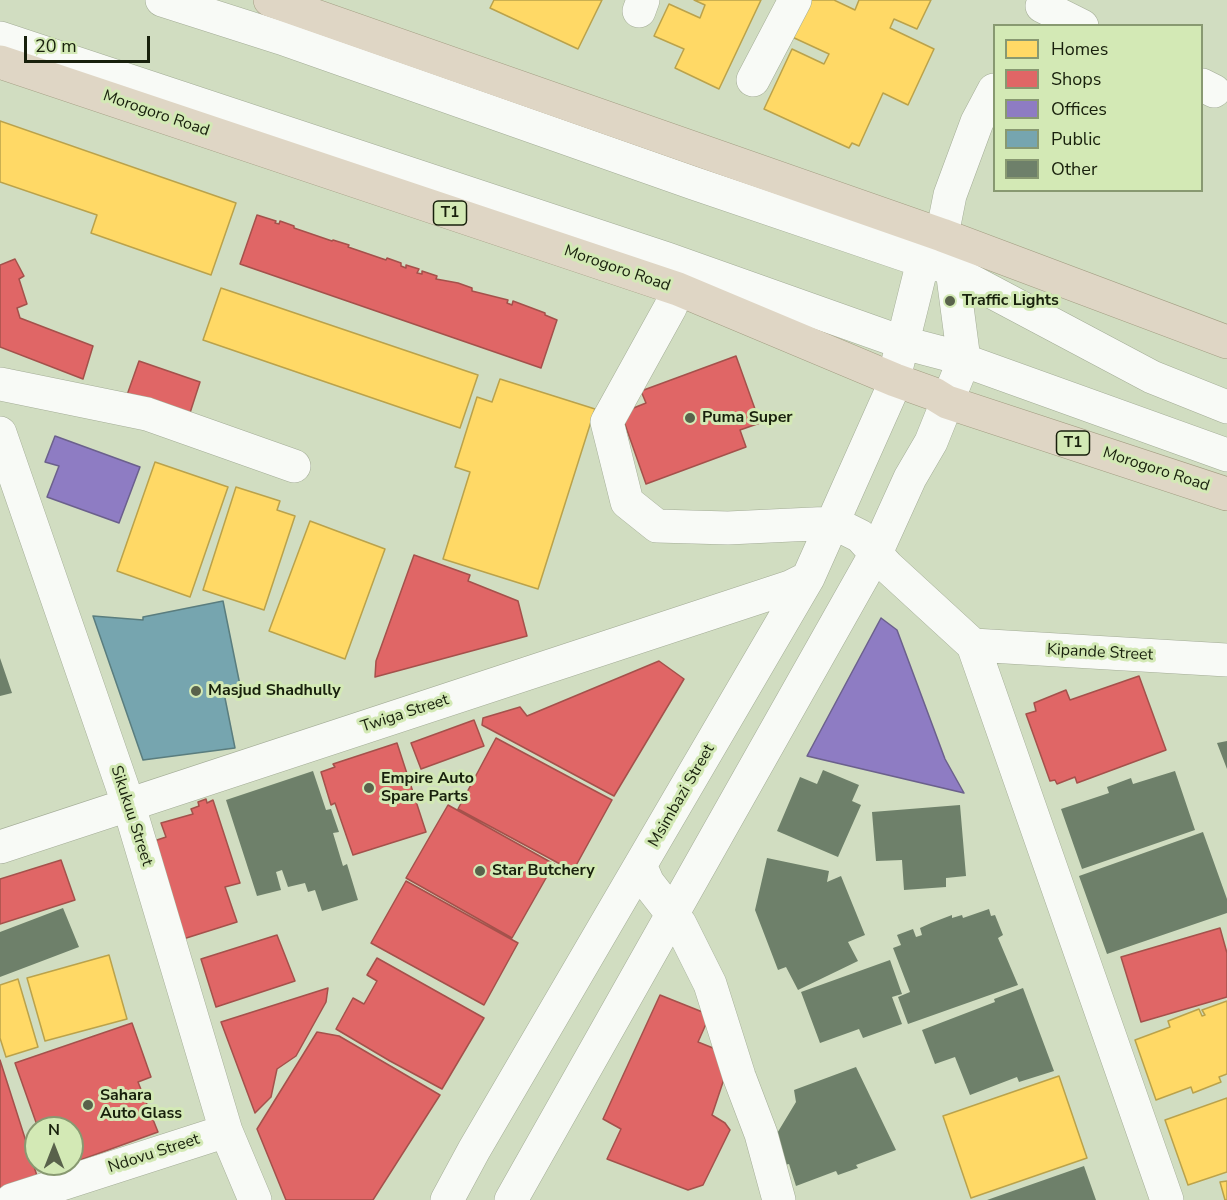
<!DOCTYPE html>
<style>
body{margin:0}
#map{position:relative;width:1227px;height:1200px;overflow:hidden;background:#d1ddc1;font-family:"Nunito Sans",sans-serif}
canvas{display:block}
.legend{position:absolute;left:993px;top:24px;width:210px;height:168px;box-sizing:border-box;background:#d3e9b5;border:2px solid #889971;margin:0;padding:8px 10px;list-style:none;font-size:18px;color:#18200c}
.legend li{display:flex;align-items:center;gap:12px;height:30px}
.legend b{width:30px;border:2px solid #889971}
.north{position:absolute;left:24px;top:1116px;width:60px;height:60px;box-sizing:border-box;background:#d3e9b5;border:2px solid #889971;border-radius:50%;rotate:0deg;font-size:16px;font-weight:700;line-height:24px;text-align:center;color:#18200c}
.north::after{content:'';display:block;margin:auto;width:21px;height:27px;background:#59624b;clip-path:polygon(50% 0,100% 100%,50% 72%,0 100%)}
.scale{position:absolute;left:24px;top:36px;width:126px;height:27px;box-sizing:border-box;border:3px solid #18200c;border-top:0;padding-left:8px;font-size:18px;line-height:21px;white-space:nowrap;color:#18200c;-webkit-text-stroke:4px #d3e9b5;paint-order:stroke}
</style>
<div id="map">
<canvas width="1227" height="1200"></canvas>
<ul class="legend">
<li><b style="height:16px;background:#ffd966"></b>Homes</li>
<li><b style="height:16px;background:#e06666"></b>Shops</li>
<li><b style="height:16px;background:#8e7cc3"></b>Offices</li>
<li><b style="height:16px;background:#76a5af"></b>Public</li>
<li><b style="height:16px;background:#6e806a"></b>Other</li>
</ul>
<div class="north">N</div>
<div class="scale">20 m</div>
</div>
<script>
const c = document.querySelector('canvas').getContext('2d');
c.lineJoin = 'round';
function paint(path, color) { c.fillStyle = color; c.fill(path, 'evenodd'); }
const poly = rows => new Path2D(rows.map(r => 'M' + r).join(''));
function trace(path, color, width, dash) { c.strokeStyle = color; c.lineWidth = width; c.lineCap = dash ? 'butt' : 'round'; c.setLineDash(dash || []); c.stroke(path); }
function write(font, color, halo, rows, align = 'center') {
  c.font = font + ' "Nunito Sans",sans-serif'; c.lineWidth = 6; c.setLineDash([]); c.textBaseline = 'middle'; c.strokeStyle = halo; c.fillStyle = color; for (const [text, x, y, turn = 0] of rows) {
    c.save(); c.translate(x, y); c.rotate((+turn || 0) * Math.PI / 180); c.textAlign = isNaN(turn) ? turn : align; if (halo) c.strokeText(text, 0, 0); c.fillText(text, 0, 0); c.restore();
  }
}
const homes = poly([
 [494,0,602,0,578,49,490,8,494,0],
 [694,0,761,0,719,89,675,68,684,49,654,36,669,4,700,18,705,5,694,0],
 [807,0,834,0,855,10,859,0,931,0,917,29,894,19,890,28,934,49,908,105,883,93,859,146,852,143,849,148,764,109,792,49,824,64,829,54,790,36,807,0],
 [0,121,236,203,211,275,91,233,97,215,0,182,0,121],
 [221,288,478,375,460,428,203,340,221,288],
 [500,379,595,409,538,589,443,559,470,472,455,467,477,397,492,402,500,379],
 [155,462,228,487,190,597,117,571,155,462],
 [236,487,280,501,277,510,295,516,264,610,203,590,236,487],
 [310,521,385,549,345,659,269,631,310,521],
 [109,955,127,1019,45,1041,27,978,109,955],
 [18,979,38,1047,6,1057,0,1038,0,985,18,979],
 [1227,1001,1227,1074,1219,1077,1221,1082,1193,1093,1191,1087,1156,1100,1135,1040,1170,1027,1168,1021,1199,1009,1202,1016,1205,1015,1202,1010,1227,1001],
 [1059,1076,1087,1158,971,1198,943,1116,1059,1076],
 [1227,1098,1227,1172,1188,1185,1165,1120,1227,1098],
 [1227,1181,1227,1200,1225,1200,1220,1182,1227,1181]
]);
const shops = poly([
 [257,215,276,221,275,223,279,224,280,221,294,226,294,228,332,241,333,240,349,245,348,247,386,260,387,258,401,263,401,266,406,268,406,265,419,269,417,273,422,274,422,271,437,276,436,279,458,283,472,288,472,291,508,300,507,303,512,305,513,301,545,313,545,315,557,320,541,368,240,264,257,215],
 [15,259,24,276,19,279,27,304,17,308,20,318,93,346,83,379,0,347,0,265,15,259],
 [736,356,760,423,740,430,746,447,646,484,621,413,646,403,641,391,736,356],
 [139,361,200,382,189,416,127,395,139,361],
 [414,555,470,575,468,581,518,601,527,636,375,677,376,661,414,555],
 [659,661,684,679,614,796,482,725,483,718,520,707,527,716,659,661],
 [1139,676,1166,750,1077,783,1075,777,1057,784,1055,780,1050,781,1026,714,1036,711,1034,703,1066,690,1070,700,1139,676],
 [474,720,484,746,421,769,411,743,474,720],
 [496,738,612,800,573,871,458,809,496,738],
 [397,743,426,832,353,855,335,803,331,805,321,772,335,767,333,764,397,743],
 [206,799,207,803,213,800,240,883,225,887,237,922,180,940,148,843,166,837,161,823,193,814,191,809,199,806,198,802,206,799],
 [448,805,554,864,512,938,406,878,448,805],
 [61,860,75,900,0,924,0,879,61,860],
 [406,881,518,943,484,1005,371,943,406,881],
 [1220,928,1227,953,1227,997,1141,1022,1121,957,1220,928],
 [277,935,295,981,216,1007,201,959,277,935],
 [377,958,484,1018,442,1089,390,1061,336,1029,353,998,364,1004,377,981,367,975,377,958],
 [328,988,326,1002,296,1056,277,1069,271,1097,255,1113,221,1022,328,988],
 [660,995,710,1015,698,1042,723,1052,727,1070,712,1115,725,1123,730,1130,703,1185,688,1190,607,1159,621,1129,603,1119,660,995],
 [132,1023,151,1077,138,1082,158,1132,72,1163,72,1128,38,1128,15,1063,132,1023],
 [317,1032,339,1036,440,1095,373,1200,286,1200,257,1129,317,1032],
 [0,1060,38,1179,0,1191,0,1060],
 [50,1164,69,1164,52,1170,50,1164]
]);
const offices = poly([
 [55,436,140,467,119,523,47,497,59,466,45,462,55,436],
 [881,618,897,630,945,759,964,793,807,756,881,618]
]);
const public = poly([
 [223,601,241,690,224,693,235,748,143,760,93,616,143,620,143,617,223,601]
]);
const building = poly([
 [0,658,12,693,0,696],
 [1227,741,1227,769,1217,743],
 [823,770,859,785,852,801,861,805,838,857,777,831,800,777,817,784],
 [313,771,326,810,331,809,339,832,333,833,343,866,347,864,358,900,322,911,315,890,308,892,305,883,288,887,282,870,276,872,281,890,257,896,226,800],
 [1175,771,1195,830,1082,869,1061,809,1109,793,1107,787,1131,778,1133,784],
 [960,805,966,876,946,878,946,887,904,890,902,860,876,861,872,812],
 [1203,832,1227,899,1227,913,1107,954,1079,876],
 [767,858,829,871,827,882,841,876,865,935,848,942,858,961,798,990,786,967,778,970,755,910],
 [63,908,79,947,0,977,0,932],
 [989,909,991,916,995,915,1003,935,998,938,1018,985,908,1024,898,997,910,992,893,948,901,945,897,935,913,929,916,937,922,935,920,928,931,923,952,915,952,918,962,915,963,918],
 [890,960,902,994,892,997,902,1024,863,1038,859,1029,820,1043,801,992],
 [1023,988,1054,1071,1019,1082,1017,1077,970,1095,955,1057,935,1064,922,1030,995,1002,994,999],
 [856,1067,896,1150,856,1165,858,1168,838,1175,836,1171,796,1186,789,1164,781,1166,776,1135,796,1102,794,1090],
 [1084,1166,1096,1200,987,1200]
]);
const minor = poly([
 [162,0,281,38,693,183,923,261,943,266,1152,377,1227,407],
 [1042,6,1082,26],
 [639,11,643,0],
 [0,38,667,259,904,343,946,354,1227,455],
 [753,80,795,0],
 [1202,85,1214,91],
 [678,289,670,308,607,422,627,502,657,526,728,528,834,523,860,536,888,567,973,645,1167,1200],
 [0,384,147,414,294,466],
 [0,433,129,806,226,1131,255,1200],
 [973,645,1227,660],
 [0,847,790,587,808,578],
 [641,867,648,883,680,924,710,984,739,1076,761,1134,779,1200],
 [12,1200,226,1131],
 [447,1200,474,1150,808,578,890,394,923,261,942,235,950,195,977,122,994,90],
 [511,1200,876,553,910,478,931,442,964,360,952,269,948,254]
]);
const highway = poly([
 [270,0,942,235,1227,342],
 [0,62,678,289,895,380,934,394,947,402,1227,494]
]);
const markers = [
 [950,301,6,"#59624b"],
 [690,418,6,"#59624b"],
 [196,691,6,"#59624b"],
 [369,788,6,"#59624b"],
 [480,871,6,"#59624b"],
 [88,1105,6,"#59624b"]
];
const shields = [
 [450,213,33],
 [1073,443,33]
];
const shieldNames = [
 ["T1",450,213],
 ["T1",1073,443]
];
const streetNames = [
 ["Morogoro Road",156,114,19],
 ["Morogoro Road",617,269,19],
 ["Morogoro Road",1156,470,18],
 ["Kipande Street",1100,653,3],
 ["Twiga Street",405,714,-18],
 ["Msimbazi Street",682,796,-60],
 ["Sikukuu Street",131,816,72],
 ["Ndovu Street",154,1154,-18]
];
const poiNames = [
 ["Traffic Lights",962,301],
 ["Puma Super",702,418],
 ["Masjud Shadhully",208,691],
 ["Empire Auto",381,779],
 ["Spare Parts",381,797],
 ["Star Butchery",492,871],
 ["Sahara",100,1096],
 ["Auto Glass",100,1114]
];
paint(homes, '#ffd966');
trace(homes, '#baa24b', 1.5);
paint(shops, '#e06666');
trace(shops, '#a4514b', 1.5);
paint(offices, '#8e7cc3');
trace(offices, '#6b608c', 1.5);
paint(public, '#76a5af');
trace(public, '#5a7d7e', 1.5);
paint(building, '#6e806a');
trace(minor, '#a3ac96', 34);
trace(highway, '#a39e83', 34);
trace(minor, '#f8faf6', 33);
trace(highway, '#dfd6c5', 33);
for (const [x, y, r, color] of markers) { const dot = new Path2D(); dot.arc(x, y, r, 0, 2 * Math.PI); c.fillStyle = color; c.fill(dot); trace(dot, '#d3e9b5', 2); }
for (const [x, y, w] of shields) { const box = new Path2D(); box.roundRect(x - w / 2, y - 12, w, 24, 4.5); c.fillStyle = '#d3e9b5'; c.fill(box); trace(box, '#18200c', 1.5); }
write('bold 15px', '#18200c', null, shieldNames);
write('16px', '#18200c', '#d3e9b5', streetNames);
write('bold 16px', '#18200c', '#d3e9b5', poiNames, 'left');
</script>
